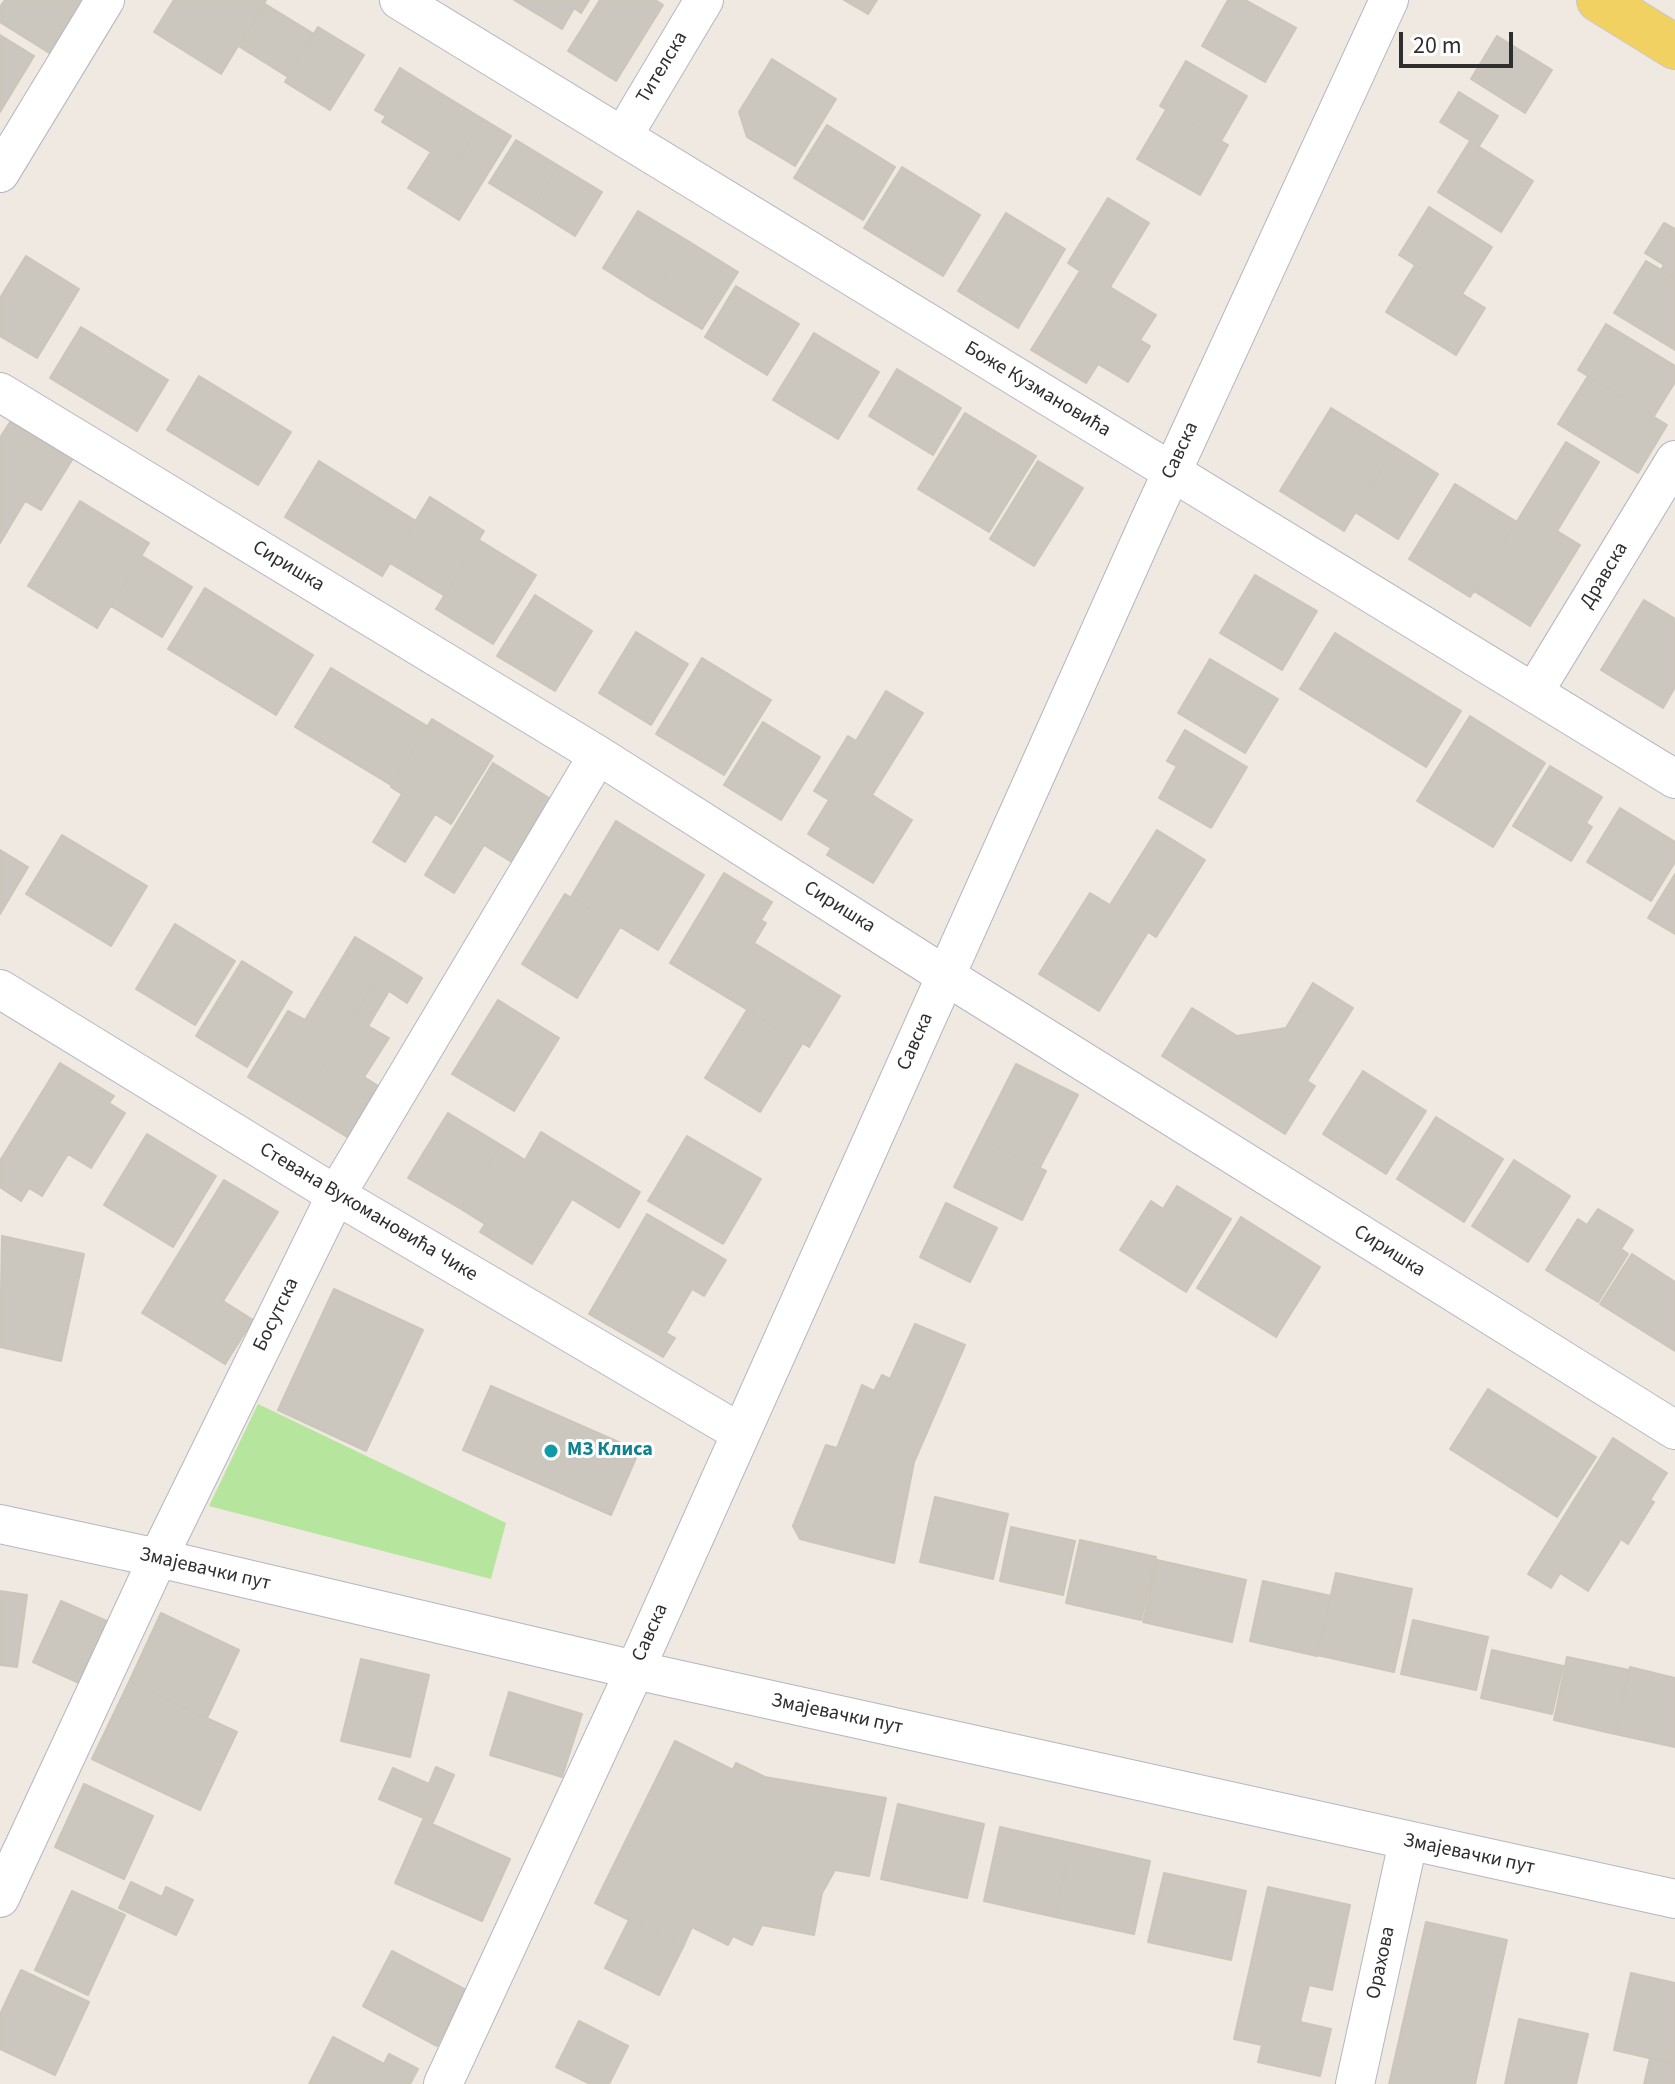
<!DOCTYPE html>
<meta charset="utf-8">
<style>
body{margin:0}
#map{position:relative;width:1675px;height:2084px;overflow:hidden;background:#efe9e1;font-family:"Source Sans 3",sans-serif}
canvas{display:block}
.scale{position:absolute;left:1399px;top:32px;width:114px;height:36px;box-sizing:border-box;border:4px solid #2e2e2e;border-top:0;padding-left:10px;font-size:24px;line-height:28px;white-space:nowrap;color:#2e2e2e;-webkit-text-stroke:6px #fff;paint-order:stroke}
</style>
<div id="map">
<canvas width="1675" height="2084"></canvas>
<div class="scale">20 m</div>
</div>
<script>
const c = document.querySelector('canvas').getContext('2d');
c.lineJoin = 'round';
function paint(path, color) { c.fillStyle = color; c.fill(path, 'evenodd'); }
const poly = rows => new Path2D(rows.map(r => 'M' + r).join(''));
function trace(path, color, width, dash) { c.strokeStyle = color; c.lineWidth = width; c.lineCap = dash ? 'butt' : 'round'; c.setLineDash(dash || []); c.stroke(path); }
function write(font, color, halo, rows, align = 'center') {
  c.font = font + ' "Source Sans 3",sans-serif'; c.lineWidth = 6; c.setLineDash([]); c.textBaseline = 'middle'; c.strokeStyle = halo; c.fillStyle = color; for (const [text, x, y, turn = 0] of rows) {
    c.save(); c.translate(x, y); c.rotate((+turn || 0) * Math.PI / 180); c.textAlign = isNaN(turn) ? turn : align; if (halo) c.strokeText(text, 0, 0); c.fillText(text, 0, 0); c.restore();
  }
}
const green = poly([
 [258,1404,506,1523,491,1579,209,1506]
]);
const building = poly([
 [5,0,84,0,51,54,0,22,0,7,5,0],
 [174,0,266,0,221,74,154,32,174,0],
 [514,0,589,0,581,13,574,8,562,29,514,0],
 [600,0,655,0,663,5,616,81,568,51,600,0],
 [844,0,877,0,868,14,844,0],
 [1228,0,1245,0,1296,28,1265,82,1202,46,1228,0],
 [265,4,314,34,288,77,240,47,265,4],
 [318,27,364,55,330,110,285,82,318,27],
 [0,35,34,56,0,112,0,35],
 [1497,36,1552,70,1525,113,1471,79,1497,36],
 [772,59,836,99,795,166,747,137,739,112,772,59],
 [1186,61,1247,96,1221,141,1160,106,1186,61],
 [400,68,445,96,416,143,382,122,386,116,375,110,400,68],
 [1459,92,1498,116,1479,146,1440,122,1459,92],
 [445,96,483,119,432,203,408,188,431,152,416,143,445,96],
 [1166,110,1228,145,1200,195,1137,159,1166,110],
 [483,119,511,136,459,220,432,203,483,119],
 [827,125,895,167,863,220,794,178,827,125],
 [516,140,559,166,532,209,489,183,516,140],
 [1470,141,1533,181,1501,232,1438,192,1470,141],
 [559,166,602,192,575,236,532,209,559,166],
 [902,167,980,215,943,276,864,228,902,167],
 [1108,198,1149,223,1110,287,1156,315,1140,340,1150,346,1128,382,1098,364,1086,383,1031,350,1080,271,1068,263,1108,198],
 [1429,207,1492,247,1462,294,1399,255,1429,207],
 [638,211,688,241,652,299,603,268,638,211],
 [1006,213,1065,249,1018,328,958,291,1006,213],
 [1664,223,1675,229,1675,278,1661,270,1664,265,1645,253,1664,223],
 [688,241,738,272,702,329,652,299,688,241],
 [26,256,79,289,37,358,0,336,0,298,26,256],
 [1646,261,1675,278,1675,350,1614,313,1646,261],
 [1415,265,1485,308,1456,355,1386,312,1415,265],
 [736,286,799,324,767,375,705,337,736,286],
 [1606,324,1675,366,1675,382,1654,416,1578,370,1606,324],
 [81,327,168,380,137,431,50,378,81,327],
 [814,333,879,372,838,439,773,400,814,333],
 [897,369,961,408,933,455,869,416,897,369],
 [199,376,291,432,258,485,167,430,199,376],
 [1588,376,1667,425,1638,473,1558,424,1588,376],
 [1331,408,1395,447,1344,531,1280,491,1331,408],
 [965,413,1036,456,989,532,918,489,965,413],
 [10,422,72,460,41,510,25,501,0,543,0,438,10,422],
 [1566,442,1599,462,1557,531,1580,545,1530,626,1474,591,1566,442],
 [1395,447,1438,474,1398,539,1355,512,1395,447],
 [319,461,416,521,382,576,285,517,319,461],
 [1038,461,1083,488,1034,566,990,539,1038,461],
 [1455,484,1517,522,1470,597,1409,559,1455,484],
 [430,497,484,531,445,596,390,563,430,497],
 [80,501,149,543,97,628,28,586,80,501],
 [479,540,536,575,493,644,436,609,479,540],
 [142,556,192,587,162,637,111,606,142,556],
 [1255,575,1317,611,1282,670,1220,633,1255,575],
 [205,588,313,655,276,715,168,649,205,588],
 [535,595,592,631,555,691,497,656,535,595],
 [1644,600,1675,619,1675,687,1663,708,1601,670,1644,600],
 [636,632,688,664,651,725,599,693,636,632],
 [1335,633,1461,711,1426,767,1300,689,1335,633],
 [702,658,771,700,724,775,656,734,702,658],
 [1210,659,1278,699,1245,753,1178,713,1210,659],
 [331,668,427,726,391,785,295,727,331,668],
 [886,691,923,713,872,795,912,820,873,883,827,855,831,848,808,834,829,800,814,791,848,736,856,741,886,691],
 [1470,716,1545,763,1493,847,1417,801,1470,716],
 [432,719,493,756,451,824,435,814,405,862,373,842,402,794,391,787,432,719],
 [763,722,820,757,781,820,724,785,763,722],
 [1185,730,1247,767,1211,828,1159,798,1177,766,1167,761,1185,730],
 [493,763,554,801,515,864,484,845,454,893,425,875,493,763],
 [1550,766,1602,797,1586,823,1592,827,1571,861,1513,826,1550,766],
 [1620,808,1675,842,1675,862,1651,901,1587,862,1620,808],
 [616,821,704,875,658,950,571,897,616,821],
 [1157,830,1205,860,1156,937,1148,932,1099,1011,1039,974,1090,893,1110,905,1157,830],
 [62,835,147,886,111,946,26,894,62,835],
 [0,850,28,867,0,914,0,850],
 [724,873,772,902,761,920,766,923,754,943,840,996,809,1047,670,963,724,873],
 [1675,874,1675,934,1648,918,1675,874],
 [565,894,620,927,577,998,522,964,565,894],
 [175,924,235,961,195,1025,136,989,175,924],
 [355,937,390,958,298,1107,248,1077,288,1011,305,1020,355,937],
 [390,958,422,978,407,1003,389,991,368,1026,389,1038,364,1077,383,1089,352,1140,298,1107,390,958],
 [242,961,292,992,247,1067,196,1036,242,961],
 [1313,983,1353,1008,1307,1081,1315,1086,1285,1134,1162,1056,1192,1008,1237,1036,1286,1028,1313,983],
 [498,1000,559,1038,514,1111,452,1074,498,1000],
 [747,1010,802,1044,760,1112,705,1078,747,1010],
 [60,1063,114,1096,109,1103,125,1113,91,1168,68,1154,42,1196,29,1188,21,1201,0,1187,0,1161,60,1063],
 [1016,1064,1078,1095,1040,1167,979,1137,1016,1064],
 [1363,1071,1426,1111,1386,1174,1323,1134,1363,1071],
 [448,1113,501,1145,461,1209,408,1178,448,1113],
 [1436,1117,1503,1159,1464,1222,1397,1179,1436,1117],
 [541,1132,640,1192,619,1228,572,1199,532,1264,480,1232,485,1224,461,1209,501,1145,525,1160,541,1132],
 [147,1134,216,1176,173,1247,104,1205,147,1134],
 [687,1136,761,1179,723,1244,648,1201,687,1136],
 [979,1137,1046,1171,1022,1220,954,1187,979,1137],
 [1514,1160,1570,1196,1528,1262,1472,1226,1514,1160],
 [224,1180,278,1212,223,1301,253,1320,225,1364,142,1313,224,1180],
 [1177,1186,1231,1219,1186,1292,1120,1250,1151,1201,1163,1209,1177,1186],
 [946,1203,997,1228,970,1282,920,1257,946,1203],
 [1598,1209,1633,1230,1621,1249,1628,1254,1598,1302,1546,1270,1578,1219,1587,1225,1598,1209],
 [647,1214,726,1260,704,1296,692,1289,666,1333,675,1338,663,1357,589,1314,647,1214],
 [1241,1217,1320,1267,1276,1337,1197,1288,1241,1217],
 [2,1236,84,1254,61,1361,0,1347,2,1236],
 [1632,1254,1675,1282,1675,1351,1600,1304,1632,1254],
 [334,1289,423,1330,366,1451,278,1410,334,1289],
 [915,1324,965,1345,914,1462,894,1563,800,1539,793,1526,826,1445,837,1448,862,1385,874,1391,882,1375,890,1379,915,1324],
 [491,1386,639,1451,611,1515,463,1450,491,1386],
 [1488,1389,1596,1457,1557,1517,1450,1449,1488,1389],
 [1613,1438,1667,1473,1650,1500,1654,1502,1628,1544,1621,1539,1588,1591,1560,1573,1551,1588,1528,1574,1613,1438],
 [935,1497,1008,1514,993,1579,920,1562,935,1497],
 [1011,1527,1075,1541,1063,1595,1000,1581,1011,1527],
 [1080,1540,1156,1557,1141,1620,1066,1603,1080,1540],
 [1157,1560,1246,1580,1232,1642,1143,1622,1157,1560],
 [1336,1573,1412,1589,1394,1672,1317,1655,1336,1573],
 [1263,1581,1331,1596,1317,1656,1250,1641,1263,1581],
 [0,1591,27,1595,17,1667,0,1665,0,1591],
 [61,1601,118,1626,90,1688,33,1662,61,1601],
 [161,1613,239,1650,207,1718,129,1682,161,1613],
 [1413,1620,1488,1637,1476,1690,1401,1674,1413,1620],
 [1492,1650,1563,1666,1552,1714,1481,1698,1492,1650],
 [1567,1657,1629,1670,1615,1734,1554,1720,1567,1657],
 [361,1659,429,1675,410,1757,341,1741,361,1659],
 [1630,1667,1675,1678,1675,1747,1615,1734,1630,1667],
 [129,1682,237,1732,200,1810,92,1759,129,1682],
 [509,1692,582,1714,562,1777,490,1755,509,1692],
 [675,1741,733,1770,736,1763,765,1777,886,1798,869,1876,835,1870,822,1893,814,1935,762,1925,752,1945,733,1936,728,1945,692,1927,683,1947,595,1903,675,1741],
 [436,1767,454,1775,433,1822,379,1799,393,1768,429,1784,436,1767],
 [84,1784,153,1816,124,1879,55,1847,84,1784],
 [898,1804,984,1824,967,1898,881,1879,898,1804],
 [423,1820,510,1859,482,1921,395,1883,423,1820],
 [1000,1827,1071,1843,1055,1917,984,1901,1000,1827],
 [1071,1843,1150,1861,1134,1934,1055,1917,1071,1843],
 [1164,1873,1246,1891,1231,1960,1148,1942,1164,1873],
 [131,1882,162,1897,166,1887,193,1900,176,1935,119,1908,131,1882],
 [1268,1887,1350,1905,1332,1990,1309,1985,1300,2022,1331,2029,1320,2076,1258,2062,1262,2045,1234,2039,1268,1887],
 [72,1891,125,1915,88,1995,35,1970,72,1891],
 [629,1920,683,1947,659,1995,605,1968,629,1920],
 [1426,1922,1507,1940,1475,2084,1389,2084,1426,1922],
 [392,1951,466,1990,437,2046,363,2006,392,1951],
 [21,1970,89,2002,55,2075,0,2049,0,2014,21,1970],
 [1631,1973,1675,1983,1675,2064,1614,2050,1631,1973],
 [1519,2019,1588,2034,1576,2084,1505,2084,1519,2019],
 [579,2021,628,2046,609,2084,590,2084,556,2067,579,2021],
 [333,2037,384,2064,389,2054,418,2069,410,2084,309,2084,333,2037],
 [1650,2058,1675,2064,1675,2084,1644,2084,1650,2058]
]);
const minor = poly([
 [399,0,1675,779],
 [623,136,704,0],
 [0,173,105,0],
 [0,392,598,755,946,976,1675,1430],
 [1534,692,1675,460],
 [0,989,336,1195,739,1432],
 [0,1524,158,1558,635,1670,1675,1899],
 [0,1898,158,1558,336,1195,598,755],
 [443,2084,635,1670,1148,524,1389,0],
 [1355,2084,1408,1842]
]);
const major = poly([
 [1599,0,1675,47]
]);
const markers = [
 [551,1451,8,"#0f9aa8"]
];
const streetNames = [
 ["Тителска",663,68,-59],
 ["Боже Кузмановића",1037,390,31],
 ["Савска",1181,451,-65],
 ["Сиришка",288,567,31],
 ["Дравска",1605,576,-59],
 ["Сиришка",839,908,32],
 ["Савска",916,1042,-66],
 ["Стевана Вукомановића Чике",368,1213,31],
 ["Сиришка",1389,1252,32],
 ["Босутска",277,1315,-64],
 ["Змајевачки пут",205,1570,13],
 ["Савска",651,1633,-66],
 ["Змајевачки пут",837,1715,12],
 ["Змајевачки пут",1469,1855,12],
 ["Орахова",1382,1963,-78]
];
const cultureNames = [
 ["МЗ Клиса",567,1451]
];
paint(green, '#b6e59e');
paint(building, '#cbc7bf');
trace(building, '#cbc5ba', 2);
trace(minor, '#b4b7c1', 40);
trace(major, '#c9c9c9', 46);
trace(minor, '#fff', 38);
trace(major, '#f2d163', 44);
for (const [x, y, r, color] of markers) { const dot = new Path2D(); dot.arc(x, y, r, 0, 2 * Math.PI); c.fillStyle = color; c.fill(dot); trace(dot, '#fff', 3); }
write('20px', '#2e2e2e', '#fff', streetNames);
write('bold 20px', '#0d838f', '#fff', cultureNames, 'left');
</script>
